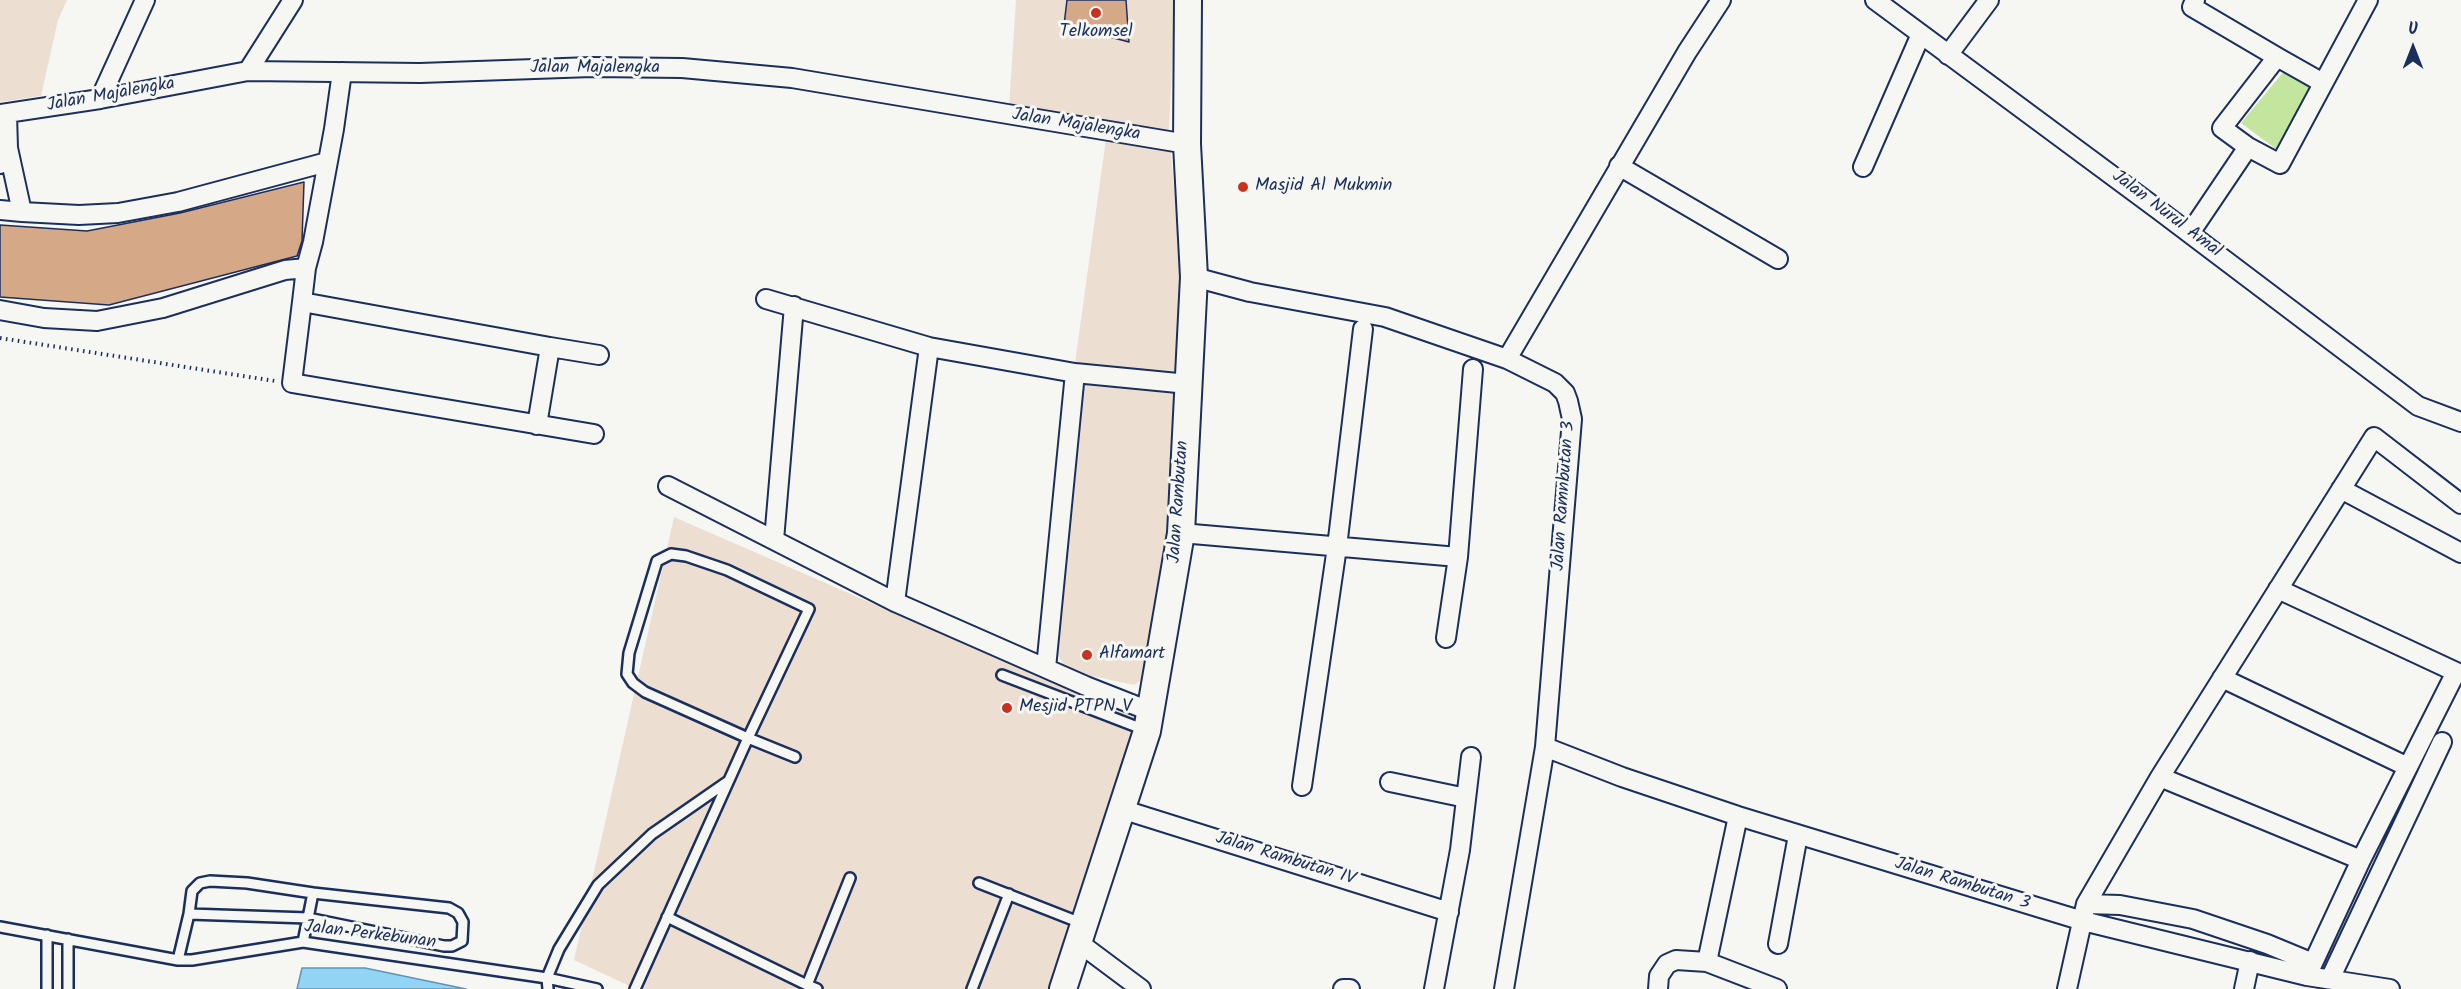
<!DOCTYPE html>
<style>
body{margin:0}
#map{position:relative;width:2461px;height:989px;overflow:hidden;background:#f6f6f2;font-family:Kalam,sans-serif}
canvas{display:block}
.north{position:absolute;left:2383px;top:18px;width:60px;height:60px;-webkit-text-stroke:4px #f6f6f2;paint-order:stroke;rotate:0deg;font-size:16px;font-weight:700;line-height:24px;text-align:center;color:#1b2f5e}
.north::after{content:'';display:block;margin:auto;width:21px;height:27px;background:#1b2f5e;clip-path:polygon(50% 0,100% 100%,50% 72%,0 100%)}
</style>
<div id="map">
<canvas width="2461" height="989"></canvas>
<div class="north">U</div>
</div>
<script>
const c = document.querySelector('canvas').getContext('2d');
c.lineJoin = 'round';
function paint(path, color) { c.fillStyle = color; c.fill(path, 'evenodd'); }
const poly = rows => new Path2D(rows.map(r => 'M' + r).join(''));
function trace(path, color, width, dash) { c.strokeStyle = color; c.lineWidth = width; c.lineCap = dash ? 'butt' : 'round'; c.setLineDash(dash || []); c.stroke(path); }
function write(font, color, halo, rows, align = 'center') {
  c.font = font + ' Kalam,sans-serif'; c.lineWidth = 6; c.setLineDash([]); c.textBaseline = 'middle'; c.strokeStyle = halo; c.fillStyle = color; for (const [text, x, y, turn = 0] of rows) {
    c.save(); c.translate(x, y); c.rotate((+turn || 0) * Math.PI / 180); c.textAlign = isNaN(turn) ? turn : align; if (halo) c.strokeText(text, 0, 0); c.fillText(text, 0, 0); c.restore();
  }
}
const built = poly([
 [0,0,67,0,58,20,41,96,0,102],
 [1016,0,1175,0,1169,130,1181,271,1169,521,1150,674,1134,685,1068,671,1053,648,1075,363,1108,124,1009,108],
 [674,517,1140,720,1056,989,636,989,574,960]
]);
const green = poly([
 [2286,69,2310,85,2276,149,2241,123]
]);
const water = poly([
 [302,968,365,968,466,989,297,989,302,968]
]);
const building = poly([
 [1067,0,1126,0,1129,42,1064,25,1067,0],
 [304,182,302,241,297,256,109,305,0,297,0,225,87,231,180,213,304,182]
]);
const path = poly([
 [0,338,275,381]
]);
const service = poly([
 [1002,675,1145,730],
 [979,883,1081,923],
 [667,917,807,985],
 [0,927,178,960,192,960,303,942,547,978,597,989],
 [47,935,47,989],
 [68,939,68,989],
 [303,942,308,918,313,893,449,908,458,913,463,922,462,941,452,946,444,946,308,918,189,914,192,891,200,883,210,881,247,883,313,893],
 [178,960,189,914],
 [548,989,547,978,559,949,598,885,652,834,727,782],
 [635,989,748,738,809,609,727,570,686,556,671,554,657,561,629,653,627,674,633,683,645,692,748,738,795,757],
 [817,989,807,985,850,878],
 [972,989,1009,894]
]);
const minor = poly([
 [1875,0,2160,211,2418,406,2461,422],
 [2195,0,2192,7,2277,57,2222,128,2248,147,2280,164,2368,0],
 [1948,55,1989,0],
 [2277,57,2323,83],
 [248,71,293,0],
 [100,99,145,0],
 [0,114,100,99,248,71,420,73,592,67,682,68,792,78,1187,144],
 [7,114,8,148],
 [0,164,8,148,22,212,79,215,118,213,178,202,327,162],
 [1619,166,1778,259],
 [1863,167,1921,34],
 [0,210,22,212],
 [2190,233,2248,147],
 [306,268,302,302,550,347,537,425],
 [1194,277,1250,292,1385,317,1507,359,1555,383,1565,393,1568,401,1572,419,1545,747,1504,989],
 [766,299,929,347,1075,373,1188,384],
 [302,302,292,383,594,434],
 [0,310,44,318,97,321,163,308,285,270,306,268,313,242,334,129,342,72],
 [550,347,599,355],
 [1507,359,1687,52,1721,0],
 [668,486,895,602,1086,686,1152,712],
 [2341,489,2461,553],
 [1181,533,1458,557,1473,369],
 [774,540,794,306],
 [2278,589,2456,672,2361,860,2307,976],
 [895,602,929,347],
 [1446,638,1458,557],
 [1046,668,1075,373],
 [2222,678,2408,767],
 [1545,747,1622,777,1738,816,2083,921,2307,976,2390,989],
 [2160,777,2361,860],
 [1390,782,1466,798],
 [1302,786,1337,547,1363,329],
 [1121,809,1449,912],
 [2086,904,2120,905,2193,919,2267,944,2313,963],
 [1078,942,1141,989],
 [1778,944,1798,835],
 [1707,962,1738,816],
 [2330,979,2442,742],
 [1343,989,1350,989],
 [1434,989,1460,850,1471,757],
 [1658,989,1659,976,1667,964,1676,960,1707,962,1777,989],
 [2067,989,2086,904,2160,777,2374,437,2461,504],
 [2244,989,2250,961]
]);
const secondary = poly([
 [1063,989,1147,731,1181,533,1194,277,1187,144,1188,0]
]);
const markers = [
 [1096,13,6,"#c8321e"],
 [1243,187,6,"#c8321e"],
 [1087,655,6,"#c8321e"],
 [1007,708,6,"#c8321e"]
];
const poiNames = [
 ["Telkomsel",1096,33,"center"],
 ["Masjid Al Mukmin",1255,187],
 ["Alfamart",1099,655],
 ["Mesjid PTPN V",1019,708]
];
const streetNames = [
 ["Jalan Majalengka",595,69],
 ["Jalan Majalengka",111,96,-10],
 ["Jalan Majalengka",1076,126,9],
 ["Jalan Nurul Amal",2166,215,37],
 ["Jalan Ramnbutan 3",1565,496,-86],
 ["Jalan Rambutan",1180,502,-86],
 ["Jalan Rambutan IV",1285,860,17],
 ["Jalan Rambutan 3",1962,885,17],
 ["Jalan Perkebunan",370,936,7]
];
paint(built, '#ecdfd2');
paint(green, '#c4e59e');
paint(water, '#91d4f3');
trace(water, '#6292b7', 1.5);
paint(building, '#d5a987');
trace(building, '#1b2f5e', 1.5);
trace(service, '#1b2f5e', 14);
trace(minor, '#1b2f5e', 22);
trace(secondary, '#1b2f5e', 30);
trace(path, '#1b2f5e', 4, [1.5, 4.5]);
trace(service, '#f6f6f2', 9);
trace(minor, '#f6f6f2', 18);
trace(secondary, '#f6f6f2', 26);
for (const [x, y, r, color] of markers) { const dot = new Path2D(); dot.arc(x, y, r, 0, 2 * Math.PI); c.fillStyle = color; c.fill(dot); trace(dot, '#f6f6f2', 2); }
write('18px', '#1b2f5e', '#f6f6f2', poiNames, 'left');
write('18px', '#1b2f5e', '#f6f6f2', streetNames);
</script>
